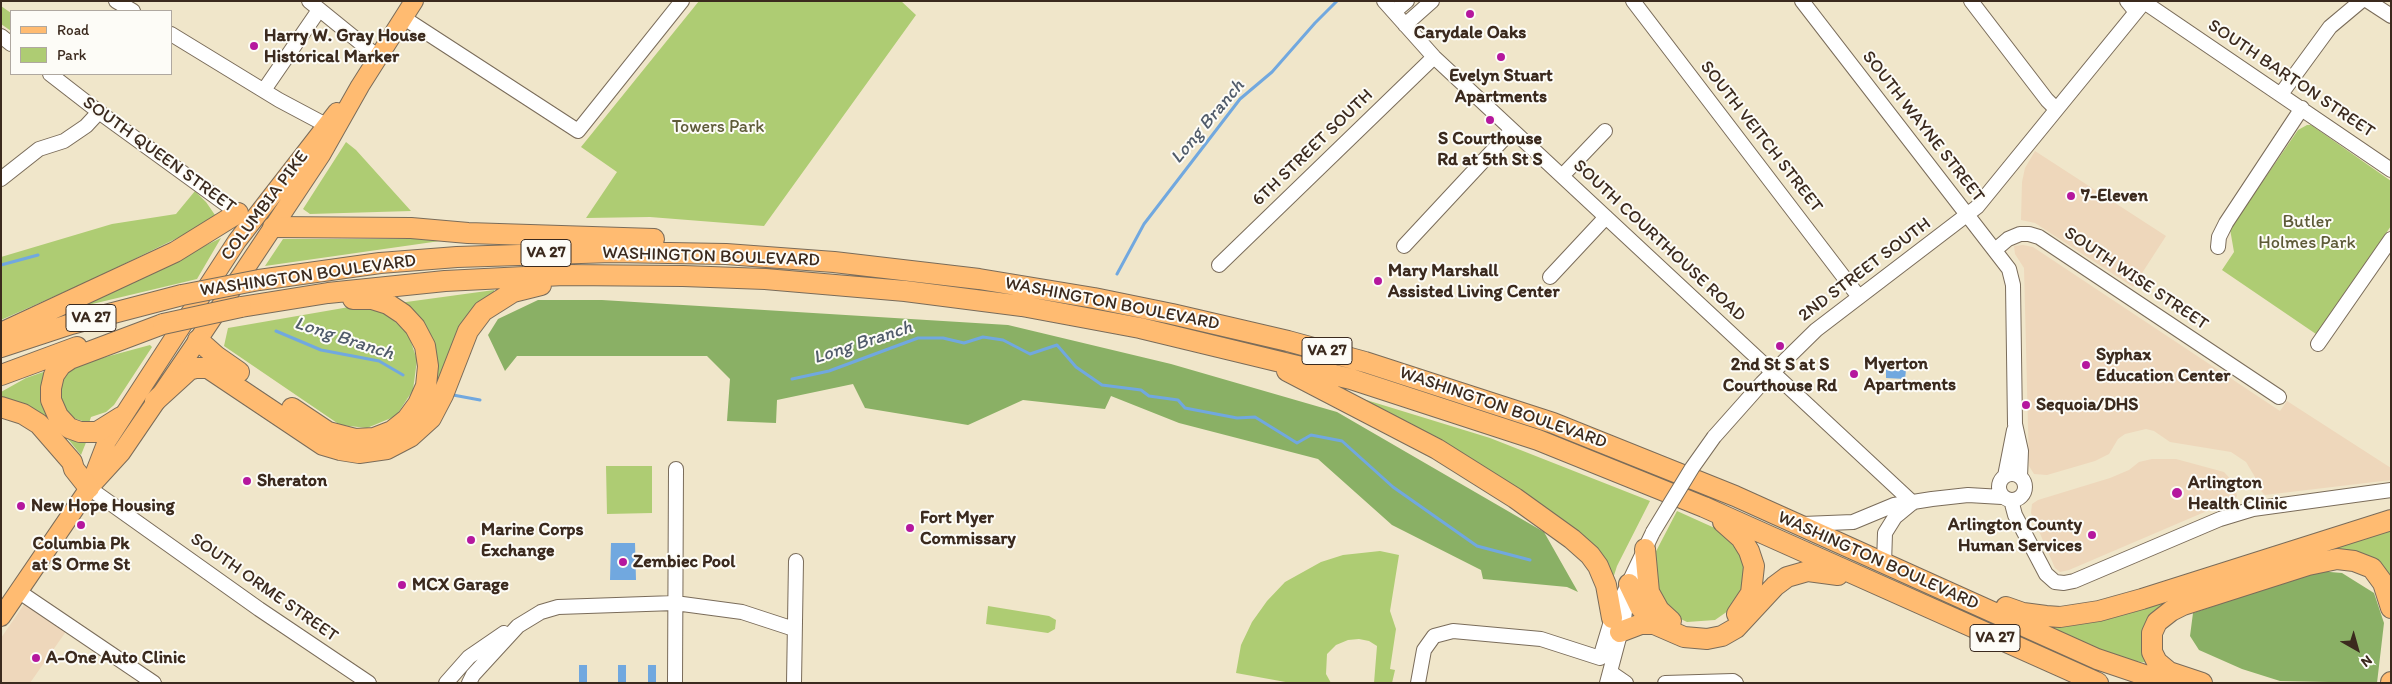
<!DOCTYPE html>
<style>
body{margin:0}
#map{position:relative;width:2392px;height:684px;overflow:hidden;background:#f0e6ca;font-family:Itim,sans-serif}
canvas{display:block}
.frame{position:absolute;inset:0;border:2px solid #3b2a1e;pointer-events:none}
.legend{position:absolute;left:10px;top:10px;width:162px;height:65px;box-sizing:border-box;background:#fdfcf7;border:1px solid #afa8a0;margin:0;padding:6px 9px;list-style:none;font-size:15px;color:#3b2a1e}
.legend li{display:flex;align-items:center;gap:10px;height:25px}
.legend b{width:25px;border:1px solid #afa8a0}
.north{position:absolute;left:2332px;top:624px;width:50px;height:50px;-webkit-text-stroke:4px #fdfcf7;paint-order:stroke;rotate:142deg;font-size:14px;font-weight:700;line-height:20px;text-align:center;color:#3b2a1e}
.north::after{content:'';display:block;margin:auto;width:18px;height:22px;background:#3b2a1e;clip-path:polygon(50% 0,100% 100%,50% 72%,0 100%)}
</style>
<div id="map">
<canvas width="2392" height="684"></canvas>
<div class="frame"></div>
<ul class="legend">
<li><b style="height:6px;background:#ffbb71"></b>Road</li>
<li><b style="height:14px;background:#aecc73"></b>Park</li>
</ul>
<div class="north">N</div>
</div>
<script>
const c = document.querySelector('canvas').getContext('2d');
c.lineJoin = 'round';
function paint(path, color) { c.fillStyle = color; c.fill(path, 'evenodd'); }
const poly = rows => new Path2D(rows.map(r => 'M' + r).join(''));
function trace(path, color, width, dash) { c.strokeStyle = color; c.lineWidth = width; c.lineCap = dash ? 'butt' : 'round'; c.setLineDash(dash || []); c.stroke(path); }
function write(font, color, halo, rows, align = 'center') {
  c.font = font + ' Itim,sans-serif'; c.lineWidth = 4; c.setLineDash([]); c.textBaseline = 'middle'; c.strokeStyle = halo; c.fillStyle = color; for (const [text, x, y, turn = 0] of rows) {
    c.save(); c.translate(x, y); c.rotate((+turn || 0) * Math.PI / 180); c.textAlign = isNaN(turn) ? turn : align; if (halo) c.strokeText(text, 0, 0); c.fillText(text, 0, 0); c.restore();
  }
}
const built = poly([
 [2035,151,2166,236,2133,287,2035,223,2021,220,2022,182,2025,168],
 [2023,245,2033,247,2280,411,2287,401,2391,468,2391,480,2265,495,2260,490,2255,477,2246,462,2231,452,2170,442,2154,431,2146,429,2125,434,2118,439,2109,454,2095,461,2047,475,2034,474,2029,466,2024,268,2015,254,2014,246],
 [2152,459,2176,459,2224,472,2235,484,2237,496,2235,499,2069,570,2060,572,2055,568,2031,513,2032,504,2038,500,2110,478,2129,470,2139,462],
 [25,603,67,630,30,683,1,683,1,638]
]);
const green = poly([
 [699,1,901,1,916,15,764,226,650,217,586,218,617,172,581,147],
 [1,6,11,13,11,31,1,24],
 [2307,125,2311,125,2391,181,2391,226,2316,334,2222,270,2234,252,2230,229,2298,130],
 [346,142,356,150,411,211,310,214,303,209],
 [195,191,206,202,215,215,202,226,89,281,1,320,1,257,112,224,176,214],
 [221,238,197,279,88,305,88,302],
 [283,239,433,239,447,240,265,266],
 [494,290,495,294,434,404,433,379,399,303],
 [355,306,385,313,408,333,417,360,413,390,396,416,367,428,340,425,224,346,228,328],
 [150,345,152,347,114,405,106,412,91,417,89,423,73,418,62,406,58,391,64,374,76,365],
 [52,369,51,420,29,406,1,398,1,392,26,378],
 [1350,395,1490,438,1650,501,1617,566,1610,588,1603,563],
 [59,428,87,440,81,455],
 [606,466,652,466,652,513,607,514],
 [1677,511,1728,534,1743,554,1747,578,1738,604,1715,620,1687,622,1668,613,1652,591,1651,561],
 [2391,527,2391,587,2362,555,2163,607,2149,663,2126,660,2092,648,2028,621],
 [1380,551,1399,555,1390,611,1396,629,1390,669,1395,670,1392,683,1374,683,1377,646,1369,641,1359,639,1348,640,1336,645,1327,654,1326,674,1331,683,1291,683,1236,673,1241,645,1252,622,1267,601,1285,582,1321,562,1343,555],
 [988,606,1049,616,1056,620,1055,629,1048,633,986,624]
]);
const forest = poly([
 [538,300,602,300,1008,325,1171,364,1337,412,1544,532,1578,592,1567,587,1483,579,1481,570,1392,525,1318,459,1179,423,1111,396,1105,409,1023,400,968,425,865,408,853,384,777,400,776,423,727,421,730,379,707,356,517,356,505,371,488,335,498,319],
 [2318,571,2342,573,2374,593,2384,623,2377,683,2280,681,2242,669,2199,650,2190,636,2193,613]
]);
const water = poly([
 [1886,369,1906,370,1905,379,1886,378],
 [611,543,635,543,636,580,610,580],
 [579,665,587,665,587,683,579,683],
 [618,665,626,665,626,683,618,683],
 [648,665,656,665,656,683,648,683]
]);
const stream = poly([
 [1,265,38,255],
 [1117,274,1144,224,1240,99,1272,72,1315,23,1337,1],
 [276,331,321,350,379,361,403,375],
 [792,379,829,371,918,338,943,338,964,343,983,337,1003,340,1030,354,1057,345,1076,367,1102,385,1141,390,1149,396,1178,400,1185,408,1237,418,1255,417,1297,443,1311,435,1342,441,1393,487,1477,546,1530,560],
 [453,395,480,400]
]);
const minor = poly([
 [116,1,133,11],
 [309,1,378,57],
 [1384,1,1434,57,1913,503],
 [1633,1,1859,297],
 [1802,1,2009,269,2013,285,2015,424,2021,451,2020,477],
 [1971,1,2047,100,2056,109],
 [2127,1,2136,12],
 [2368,1,2391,16],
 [2144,2,2391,170],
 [1394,12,1407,1],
 [404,18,578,131,682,1],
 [1405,25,1432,1],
 [171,34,279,100,326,125],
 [1,36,11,44],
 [50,74,99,112,238,213],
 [264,90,319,10],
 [2281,94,2330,27,2361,1],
 [1562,176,1605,131],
 [1,179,39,149,64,141,86,126,99,112],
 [1404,246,1512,130],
 [2218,247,2219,237,2226,223,2302,108],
 [1995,250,2008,239,2020,234,2029,234,2039,237,2279,397],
 [1219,265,1434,57],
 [1550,277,1606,217],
 [2318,344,2391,239],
 [1714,437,1762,383,1816,330,1977,207,2145,1],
 '1999 487a13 13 0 1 1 26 0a13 13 0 1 1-26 0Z',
 [2005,476,2014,430],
 [89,488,259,609,369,683],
 [2011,500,2015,515,2046,574,2055,582,2064,583,2074,581,2220,519,2253,509,2391,490],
 [1803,524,1853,522,1894,505,1932,499,1968,495,2002,497],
 [1884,564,1885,533,1895,517,1912,503],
 [18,591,154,683],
 [1610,672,1626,683],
 [446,683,469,657,504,633],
 [469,683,473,675,518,626,541,612,558,607,675,603,742,612,794,629],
 [675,683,676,469],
 [794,683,796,561],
 [1418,683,1424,650,1434,636,1453,631,1541,639,1600,658,1612,618,1653,532],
 [1607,683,1624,619,1627,596],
 [1665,683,1733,681,1736,683]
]);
const major = poly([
 [92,480,107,441,237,241,337,112],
 [1,617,89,488,121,453,198,340,321,155,360,86,414,1]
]);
const highway = poly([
 [273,227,411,228,468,233,654,239],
 [259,280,380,263,457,257,612,252,726,254,834,262,979,279,1094,298,1172,314,1288,341,1365,362,1553,423,1735,496,2097,659,2168,683],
 [241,307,328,293,445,281,564,275,683,276,765,279,905,291,1022,306,1140,328,1351,379,1538,440,1704,507,2098,683],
 [1,333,175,252,238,213],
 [198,340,216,356,239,372],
 [1,347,71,324,182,295],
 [1287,371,1437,449,1515,498,1572,539,1590,555,1598,566,1606,585,1612,618],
 [1,375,77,347],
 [155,401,189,370,196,368,208,368,323,445,340,450,359,453,387,449,410,437,431,418,443,395,468,331,483,311,513,292,541,285],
 [1,407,23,414,39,424,72,462,74,469,89,488],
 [292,408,328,432,355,439,374,438,392,431,407,419,418,404,426,386,428,366,425,346,415,327,403,314,388,304,372,299,353,299],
 [121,417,97,432,80,432,69,428,58,416,51,400,51,388,54,375,61,365,70,359,163,324],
 [1723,522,1741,538,1749,551,1754,566,1751,593,1737,614],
 [1645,549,1649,592,1659,610,1671,621],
 [1629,584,1640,607,1654,624,1684,637,1707,639,1722,636,1736,628,1775,586,1787,577,1808,571,1838,575],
 [2006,607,2023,613,2046,616,2060,617,2099,611,2142,599,2391,520],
 [1620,632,1641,624,1654,624],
 [2202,683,2169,672,2157,662,2152,652,2152,633,2157,622,2171,611,2183,605,2308,565,2337,559,2354,561,2372,568,2383,583,2391,608],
 [2391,683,2391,682]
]);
const minorBridge = poly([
 [1653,532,1692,468,1714,437]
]);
const highwayBridge = poly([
 [182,295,259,280],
 [163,324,241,307]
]);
const markers = [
 [1470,14,5,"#b5179e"],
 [254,46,5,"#b5179e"],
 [1501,57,5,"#b5179e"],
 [1490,120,5,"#b5179e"],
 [2071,196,5,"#b5179e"],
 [1378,281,5,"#b5179e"],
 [1780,346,5,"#b5179e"],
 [2086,365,5,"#b5179e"],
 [1854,374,5,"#b5179e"],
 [2026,405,5,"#b5179e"],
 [247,481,5,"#b5179e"],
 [2177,493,6,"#b5179e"],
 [21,506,5,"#b5179e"],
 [81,525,5,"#b5179e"],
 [910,528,5,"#b5179e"],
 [2092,535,5,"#b5179e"],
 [471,540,5,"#b5179e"],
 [623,562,5,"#b5179e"],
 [402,585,5,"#b5179e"],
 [36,658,5,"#b5179e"]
];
const shields = [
 [546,253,50],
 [91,318,50],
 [1327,351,50],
 [1995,638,50]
];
const shieldNames = [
 ["VA 27",546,253],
 ["VA 27",91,318],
 ["VA 27",1327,351],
 ["VA 27",1995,638]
];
const poiNames = [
 ["Carydale Oaks",1470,33,"center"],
 ["Harry W. Gray House",264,36],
 ["Historical Marker",264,57],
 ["Evelyn Stuart",1501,76,"center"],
 ["Apartments",1501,97,"center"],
 ["S Courthouse",1490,139,"center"],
 ["Rd at 5th St S",1490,160,"center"],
 ["7-Eleven",2081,196],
 ["Mary Marshall",1388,271],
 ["Assisted Living Center",1388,292],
 ["Syphax",2096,355],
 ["Education Center",2096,376],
 ["Myerton",1864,364],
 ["Apartments",1864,385],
 ["2nd St S at S",1780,365,"center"],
 ["Courthouse Rd",1780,386,"center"],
 ["Sequoia/DHS",2036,405],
 ["Sheraton",257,481],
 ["Arlington",2188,483],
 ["Health Clinic",2188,504],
 ["New Hope Housing",31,506],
 ["Fort Myer",920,518],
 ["Commissary",920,539],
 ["Arlington County",2082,525,"right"],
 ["Human Services",2082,546,"right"],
 ["Marine Corps",481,530],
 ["Exchange",481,551],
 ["Columbia Pk",81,544,"center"],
 ["at S Orme St",81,565,"center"],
 ["Zembiec Pool",633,562],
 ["MCX Garage",412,585],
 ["A-One Auto Clinic",46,658]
];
const streetNames = [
 ["SOUTH BARTON STREET",2291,79,34],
 ["SOUTH WAYNE STREET",1923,127,52],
 ["SOUTH VEITCH STREET",1761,137,52],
 ["6TH STREET SOUTH",1313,148,-44],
 ["SOUTH QUEEN STREET",159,155,36],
 ["COLUMBIA PIKE",265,206,-53],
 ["SOUTH COURTHOUSE ROAD",1659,241,43],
 ["WASHINGTON BOULEVARD",711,257,2],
 ["2ND STREET SOUTH",1865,270,-37],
 ["WASHINGTON BOULEVARD",308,276,-8],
 ["SOUTH WISE STREET",2136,279,34],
 ["WASHINGTON BOULEVARD",1112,304,11],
 ["WASHINGTON BOULEVARD",1503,408,19],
 ["WASHINGTON BOULEVARD",1878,561,24],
 ["SOUTH ORME STREET",264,588,35]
];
const parkNames = [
 ["Towers Park",718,127],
 ["Butler",2307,222],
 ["Holmes Park",2307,243]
];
const waterNames = [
 ["Long Branch",1208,122,-50],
 ["Long Branch",344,339,18],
 ["Long Branch",863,343,-18]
];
paint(built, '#eed7bb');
paint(green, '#aecc73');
paint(forest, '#8ab065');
paint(water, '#71a8df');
trace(stream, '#71a8df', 3);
trace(minor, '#7a6c5a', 16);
trace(major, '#7a6c5a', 20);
trace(highway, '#7a6c5a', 22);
trace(minor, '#fff', 14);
trace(major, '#ffbb71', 18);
trace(highway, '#ffbb71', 20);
trace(minorBridge, '#7a6c5a', 16, []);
trace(highwayBridge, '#7a6c5a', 22, []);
trace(minorBridge, '#fff', 14);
trace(highwayBridge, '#ffbb71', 20);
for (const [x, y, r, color] of markers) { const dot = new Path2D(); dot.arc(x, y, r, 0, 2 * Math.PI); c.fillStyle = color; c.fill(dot); trace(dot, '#fdfcf7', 2); }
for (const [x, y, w] of shields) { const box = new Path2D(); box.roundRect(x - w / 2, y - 13.5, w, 27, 4); c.fillStyle = '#fdfcf7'; c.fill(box); trace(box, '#3b2a1e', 1); }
write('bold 16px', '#3b2a1e', null, shieldNames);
write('bold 18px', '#3b2a1e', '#fdfcf7', poiNames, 'left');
write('18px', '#3b2a1e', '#fdfcf7', streetNames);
write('18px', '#5e5b38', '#fdfcf7', parkNames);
write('italic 19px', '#515c6b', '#fdfcf7', waterNames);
</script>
